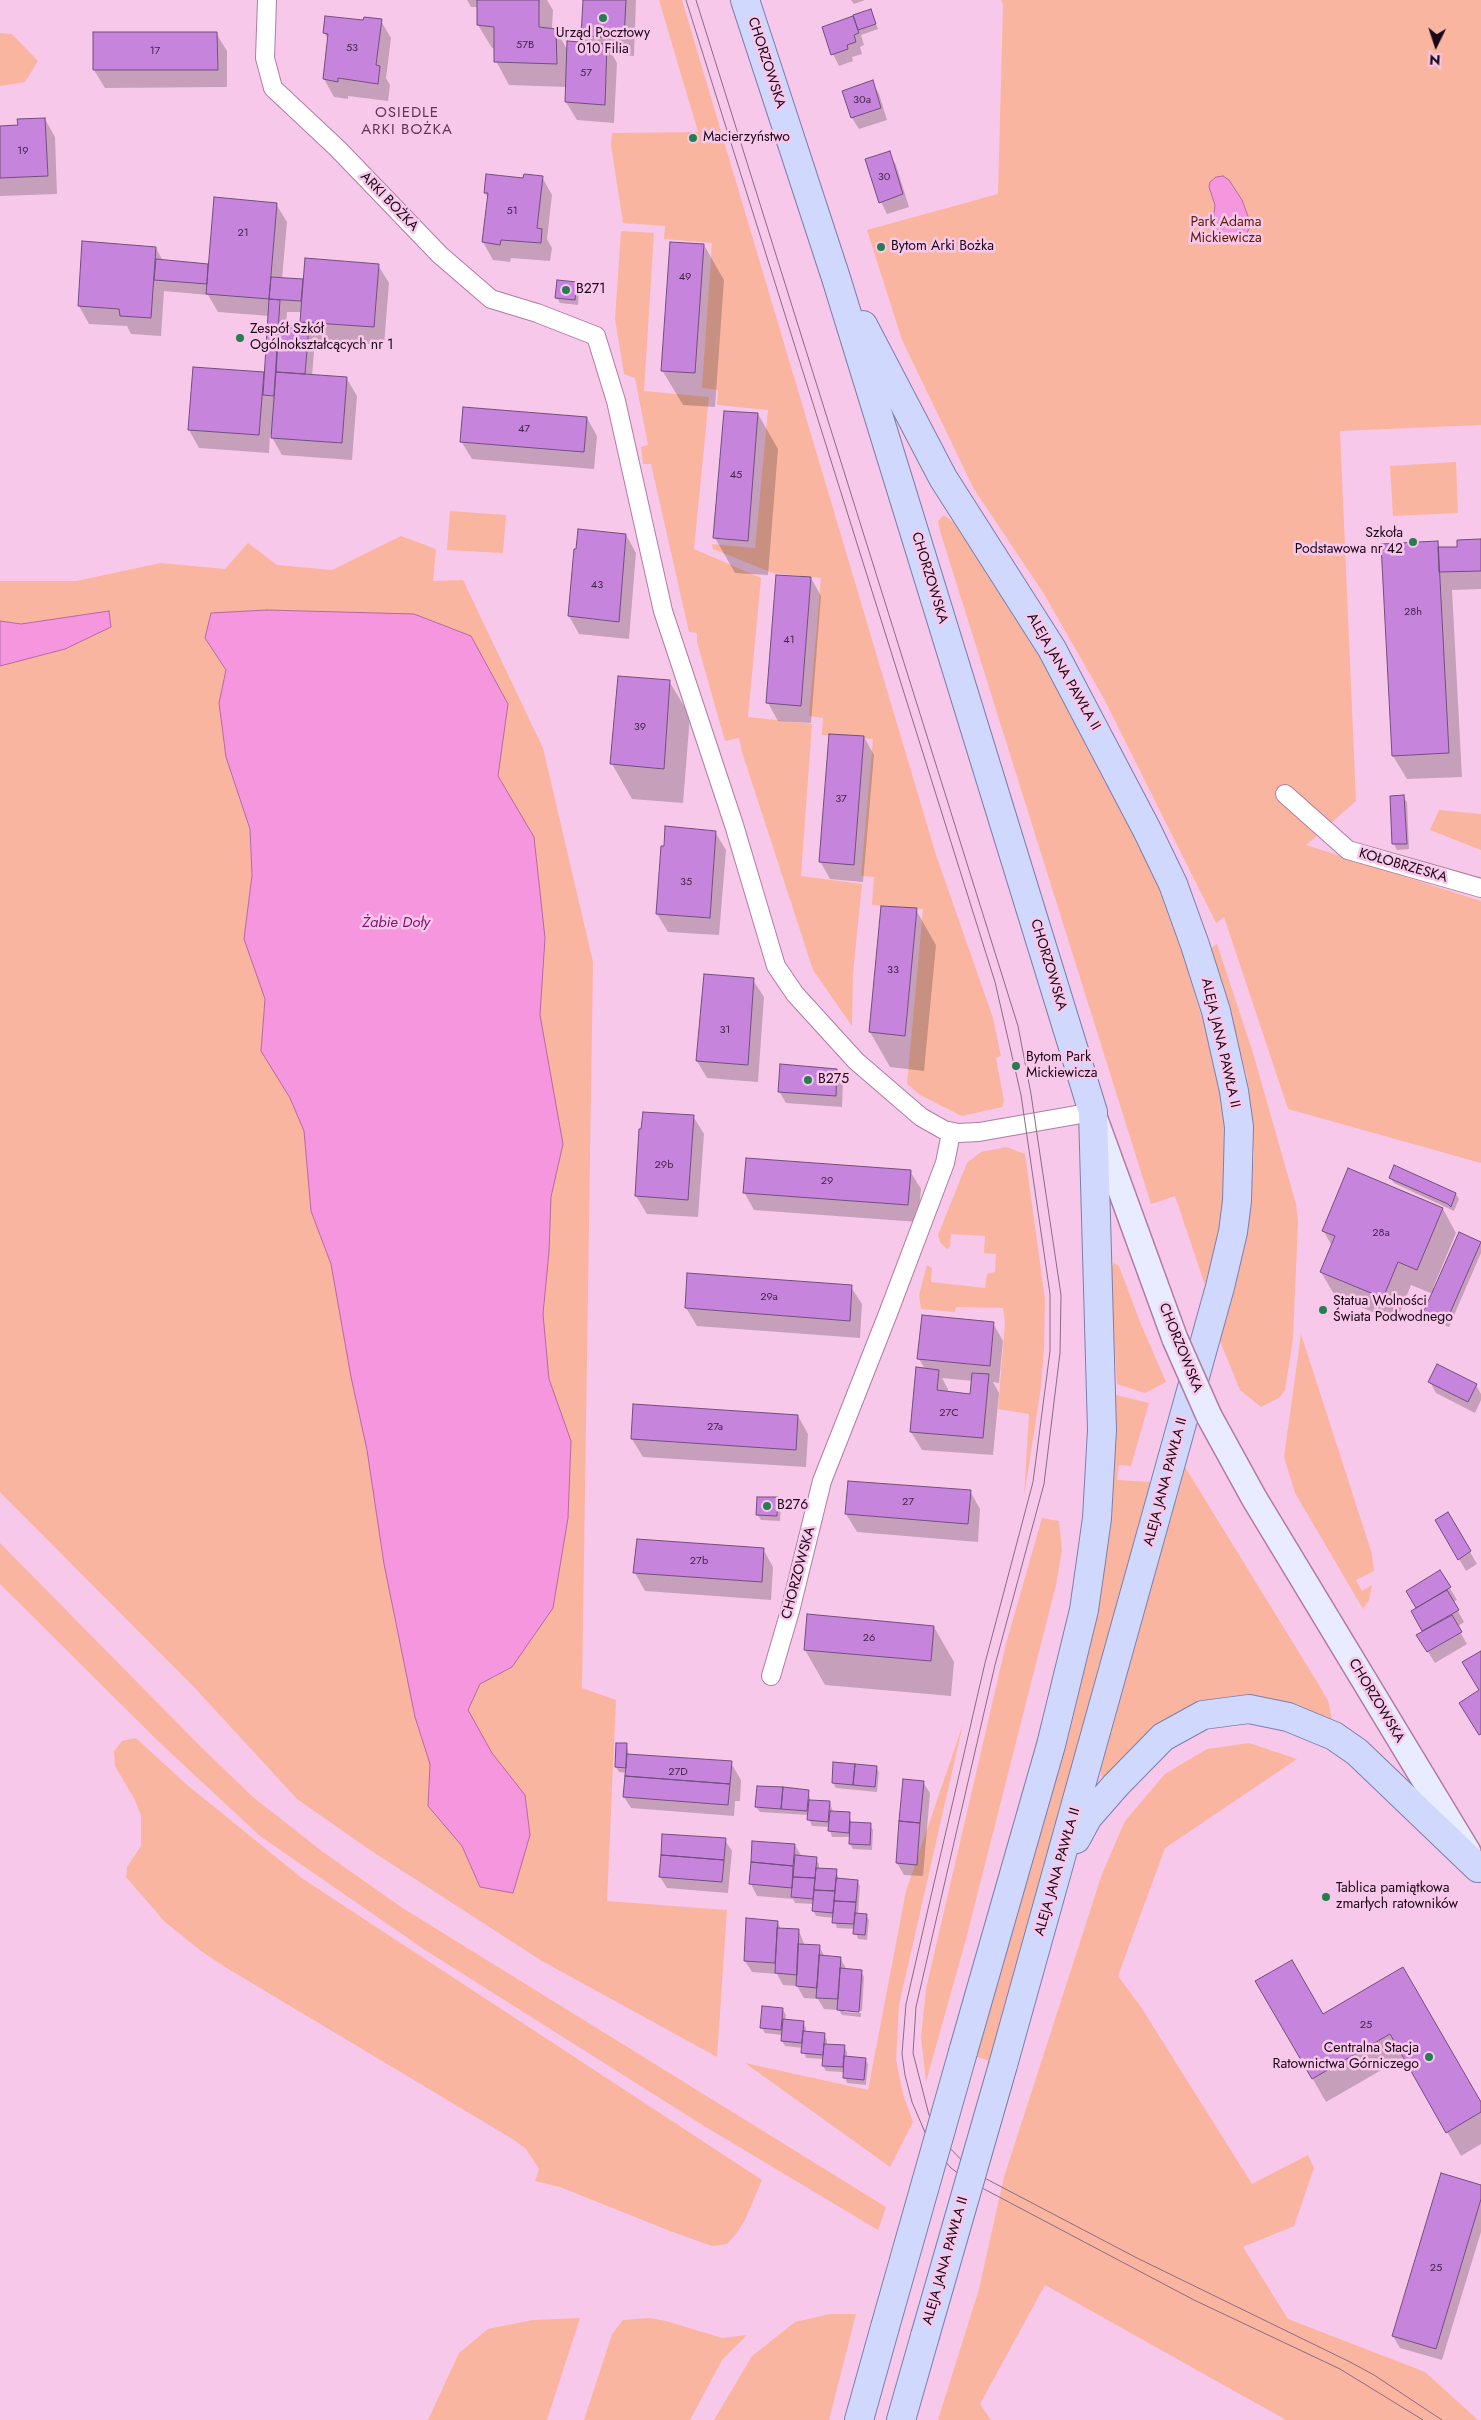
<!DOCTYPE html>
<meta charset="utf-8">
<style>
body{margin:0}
#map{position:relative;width:1481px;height:2420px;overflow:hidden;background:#f8c8ea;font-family:Jost,sans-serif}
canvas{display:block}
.north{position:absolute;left:1411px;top:20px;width:50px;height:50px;-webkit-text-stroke:4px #f8c8ea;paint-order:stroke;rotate:184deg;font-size:14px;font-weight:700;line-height:20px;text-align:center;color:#1a0716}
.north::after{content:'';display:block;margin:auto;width:18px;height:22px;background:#1a0716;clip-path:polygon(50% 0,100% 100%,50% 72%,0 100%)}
</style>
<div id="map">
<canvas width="1481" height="2420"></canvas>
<div class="north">N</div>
</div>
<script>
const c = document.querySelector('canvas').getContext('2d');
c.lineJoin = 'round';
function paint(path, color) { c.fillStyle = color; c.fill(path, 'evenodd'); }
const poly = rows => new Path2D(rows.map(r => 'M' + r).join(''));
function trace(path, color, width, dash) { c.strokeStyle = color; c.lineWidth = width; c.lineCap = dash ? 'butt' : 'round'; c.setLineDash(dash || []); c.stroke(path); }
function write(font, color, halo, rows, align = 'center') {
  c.font = font + ' Jost,sans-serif'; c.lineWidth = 5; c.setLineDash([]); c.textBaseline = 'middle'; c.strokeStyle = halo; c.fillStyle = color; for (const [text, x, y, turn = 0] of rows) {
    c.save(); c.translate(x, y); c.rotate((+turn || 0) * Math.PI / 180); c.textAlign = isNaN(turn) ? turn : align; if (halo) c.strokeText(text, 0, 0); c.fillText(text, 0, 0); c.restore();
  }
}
const green = poly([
 [659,0,682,0,936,855,993,1018,1001,1056,996,1058,1004,1101,1002,1107,962,1116,920,1095,907,1084,923,909,872,905,874,877,861,876,873,739,822,735,823,718,809,716,821,578,773,573,713,549,712,544,755,548,768,410,717,405,718,390,702,388,712,243,664,239,665,226,623,223,611,145,612,133,698,132],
 [1001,0,1481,0,1481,425,1340,431,1356,801,1306,845,1481,901,1481,1163,1288,1109,1224,917,1216,923,1103,697,1044,594,974,489,902,340,867,230,998,194,1003,5],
 [0,33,12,34,38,61,25,82,0,86],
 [621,231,654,233,644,391,709,397,694,549,761,578,748,717,812,724,801,876,862,884,853,973,852,1026,813,970,742,752,739,738,725,741,697,642,697,633,689,632,651,464,643,464,641,447,648,445,635,378,624,374,615,319],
 [1456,462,1458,513,1393,516,1390,466],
 [450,511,506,515,503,553,447,550],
 [944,515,953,522,1027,635,1104,774,1158,884,1177,934,1209,1042,1221,1097,1226,1133,1224,1208,1205,1285,1175,1196,1151,1204,940,531,938,521],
 [401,536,436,549,433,581,463,580,543,748,593,962,582,1688,616,1700,607,1901,727,1910,717,2057,542,1961,370,1850,297,1799,193,1686,0,1492,0,581,76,581,161,563,225,569,248,543,277,565,332,570],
 [1439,810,1481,814,1481,850,1430,830],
 [1217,944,1253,1053,1296,1204,1298,1221,1293,1339,1285,1390,1279,1398,1261,1407,1240,1390,1220,1341,1248,1233,1254,1155,1253,1127,1247,1076,1211,948],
 [1006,1147,1025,1154,1045,1299,1044,1348,1041,1387,1024,1497,1029,1414,998,1409,1005,1323,1003,1308,956,1307,955,1312,921,1309,919,1295,927,1265,932,1268,931,1282,985,1288,987,1274,995,1272,996,1254,984,1253,985,1236,951,1234,950,1247,947,1249,940,1242,938,1235,967,1163,981,1152],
 [1114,1263,1119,1266,1140,1322,1166,1382,1145,1393,1117,1384,1110,1270],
 [1301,1334,1372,1554,1374,1571,1356,1580,1362,1591,1372,1585,1369,1600,1363,1609,1295,1493,1284,1457],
 [1116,1395,1149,1403,1131,1466,1119,1465,1117,1480,1151,1482,990,2061,977,2057,1069,1735,1094,1630,1103,1582,1113,1492],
 [1185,1467,1319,1685,1328,1701,1332,1719,1292,1703,1253,1698,1156,1727,1129,1751,1104,1777,1101,1776,1101,1769],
 [1042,1518,1059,1521,1062,1550,1056,1585,966,1939,926,2082,921,2037,926,1989,1006,1644],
 [0,1543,201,1747,253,1797,323,1852,401,1907,886,2207,878,2230,704,2126,425,1950,260,1836,159,1742,0,1584],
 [963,1724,899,2005,896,2060,903,2094,913,2122,890,2167,745,2063,868,2090,906,1891],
 [136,1738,186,1784,303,1879,762,2180,745,2220,736,2234,727,2244,712,2246,670,2231,560,2187,535,2181,539,2169,526,2149,514,2140,225,1967,201,1951,165,1922,126,1877,127,1867,141,1846,141,1816,135,1800,115,1766,114,1751,122,1741],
 [1249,1743,1297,1759,1165,1848,1118,1976,1141,2007,1252,2184,1308,2155,1314,2168,1294,2226,1243,2247,1288,2319,1425,2372,1478,2420,1286,2420,1045,2285,980,2404,991,2420,938,2420,979,2289,1004,2177,1102,1874,1125,1821,1165,1774,1207,1749],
 [830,2314,856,2314,829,2420,714,2420,752,2356,795,2322],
 [580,2318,547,2420,428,2420,459,2353,488,2329,533,2320],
 [649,2318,666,2321,722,2338,747,2335,722,2360,690,2420,584,2420,612,2334,623,2320]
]);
const water = poly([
 [1223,176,1229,180,1242,200,1249,219,1250,226,1247,233,1237,242,1221,241,1212,230,1215,205,1209,187,1210,182,1216,177,1223,176],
 [267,610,414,614,471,636,508,704,498,776,534,837,545,938,540,1015,563,1144,551,1197,549,1252,543,1314,549,1379,571,1441,568,1518,553,1608,512,1667,480,1684,468,1710,492,1753,525,1795,530,1835,513,1893,480,1887,462,1846,428,1806,430,1764,415,1717,384,1564,367,1450,351,1377,331,1264,311,1211,304,1131,290,1098,261,1051,265,999,244,939,252,875,250,829,226,757,219,703,226,670,205,638,211,613,267,610],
 [109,611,111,627,65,649,0,666,0,621,21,624,109,611]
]);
const shadow = poly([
 [467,0,547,0,553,10,552,29,556,30,568,51,587,44,582,35,584,0,636,0,634,56,612,54,617,63,614,123,577,120,566,102,567,87,509,85,496,61,496,49,492,48,478,25,478,7,471,7],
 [851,0,865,0,854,4],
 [870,10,878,29,861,35,864,45,860,47,862,54,852,57,853,61,839,66,833,54,824,28,856,24],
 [381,21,391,38,386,78,390,85,388,101,348,96,348,99,334,97,324,79,329,40,324,33,364,22],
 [216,33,227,51,227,87,105,88,94,70],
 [872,82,879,94,887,120,859,129,852,118],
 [45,119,55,137,57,194,0,196,0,128,19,127],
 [889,153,896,165,909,207,887,214,881,202,867,160],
 [542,177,552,195,547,239,552,248,550,261,511,258,510,262,493,260,483,242,488,198,485,193,524,179],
 [276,204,287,222,282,279,303,281,304,284,378,265,389,283,384,345,315,340,312,376,347,379,357,396,352,460,282,455,270,434,269,453,199,448,189,430,263,373,266,377,270,316,218,312,208,295,164,291,161,336,131,334,127,326,89,324,79,306,156,248,163,261,210,265],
 [287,312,302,312,302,322,305,328,286,327],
 [704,245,724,280,715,407,683,405,662,370],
 [576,283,579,288,578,305,560,303,557,298],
 [758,414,778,449,768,575,735,573,715,538],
 [587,418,597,436,594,469,472,459,461,441],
 [626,535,636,553,629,639,579,634,569,616],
 [1481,540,1481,589,1452,590,1462,777,1407,779,1393,756,1437,543,1440,549,1458,548],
 [811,578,821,596,811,723,778,721,768,703],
 [669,681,690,716,683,803,632,799,612,764],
 [864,737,874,755,863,882,830,879,820,861],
 [1391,797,1403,797,1407,802,1409,849,1397,850,1394,844],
 [715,832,726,850,719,935,668,932,657,914],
 [916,910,936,945,924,1071,890,1067,870,1032],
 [753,980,764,997,758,1082,707,1078,697,1061],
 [837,1070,843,1082,842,1107,786,1103,779,1091],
 [693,1116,704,1134,698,1217,647,1214,636,1196],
 [910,1171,921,1189,918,1222,754,1210,744,1192],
 [1390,1178,1456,1194,1459,1199,1454,1211,1394,1183],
 [1443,1209,1456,1233,1433,1288,1435,1289,1481,1244,1481,1253,1449,1327,1428,1318,1425,1313,1433,1294,1411,1285,1396,1322,1335,1296,1321,1272,1332,1246,1323,1230],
 [688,1274,851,1287,862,1304,860,1338,697,1326,686,1308],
 [993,1323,1003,1341,999,1383,993,1382,999,1393,993,1455,922,1450,911,1432,918,1369,925,1369,919,1359],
 [942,1378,973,1381,971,1395,948,1393,948,1389],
 [1430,1382,1476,1385,1481,1394,1481,1400,1475,1413,1436,1393],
 [798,1416,808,1434,806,1467,643,1457,632,1439],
 [970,1491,980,1509,978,1542,857,1532,846,1514],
 [777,1498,781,1504,780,1521,761,1520,758,1515],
 [1448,1514,1477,1564,1466,1571,1437,1520],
 [763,1549,773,1567,771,1600,645,1591,635,1573],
 [1440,1572,1457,1600,1453,1602,1464,1622,1457,1627,1467,1644,1435,1663,1425,1647,1424,1631,1412,1612,1417,1608,1407,1591],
 [934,1627,954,1662,951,1696,825,1685,805,1650],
 [627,1745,629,1755,731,1763,741,1780,740,1801,735,1801,734,1816,631,1808,624,1797,626,1773,619,1772,616,1767],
 [876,1767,879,1772,877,1792,836,1788,833,1783],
 [923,1782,930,1793,923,1876,904,1875,897,1863],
 [808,1791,811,1801,830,1802,833,1812,849,1813,852,1824,870,1825,873,1830,872,1850,853,1849,850,1844,850,1837,832,1837,829,1827,812,1826,808,1815,760,1812,756,1807],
 [725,1840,732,1851,728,1893,667,1888,660,1877],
 [795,1845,802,1857,816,1858,819,1864,819,1869,836,1871,839,1879,857,1881,860,1886,858,1914,866,1915,869,1920,867,1940,858,1939,855,1929,837,1928,834,1918,816,1916,813,1910,814,1904,795,1903,793,1899,757,1896,751,1884],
 [777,1922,781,1929,799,1931,805,1946,819,1946,825,1957,840,1958,847,1970,861,1971,864,1977,862,2011,844,2009,844,2012,861,2013,861,2017,842,2015,839,2010,824,2009,818,1999,804,1998,797,1986,783,1985,777,1974,752,1972,745,1961],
 [1403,1969,1481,2104,1481,2144,1461,2156,1404,2057,1326,2102,1257,1982,1323,2015],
 [783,2010,786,2015,785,2021,803,2022,806,2028,806,2033,824,2034,827,2040,827,2045,844,2047,847,2052,847,2058,865,2059,868,2064,866,2085,847,2083,844,2072,826,2071,823,2066,824,2059,806,2058,803,2048,785,2046,782,2041,782,2035,765,2033,762,2028],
 [1481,2186,1481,2232,1442,2360,1400,2348,1393,2336]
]);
const building = poly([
 [477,0,539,0,539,27,556,29,557,64,494,62,494,27,477,25,477,0],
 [583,0,626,0,624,38,581,36,583,0],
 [871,9,876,24,858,30,853,15,871,9],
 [325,16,363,20,364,17,382,19,376,65,380,66,378,84,338,78,338,82,323,79,328,34,323,33,325,16],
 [853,16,859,33,854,35,856,42,847,45,848,49,831,55,822,27,853,16],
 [93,32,217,32,218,70,93,70,93,32],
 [567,41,607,44,605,105,565,102,567,41],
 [873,80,881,108,851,118,842,91,873,80],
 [45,118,48,176,0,178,0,126,18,125,17,119,45,118],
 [890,151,903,194,879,203,865,159,890,151],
 [486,174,523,178,524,174,543,176,537,228,542,229,541,243,501,240,500,245,482,242,488,193,484,193,486,174],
 [214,197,277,203,269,299,206,294,214,197],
 [82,241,156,247,151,318,120,316,119,309,78,306,82,241],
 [670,242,704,244,695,373,661,371,670,242],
 [305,258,379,264,374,327,300,322,305,258],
 [156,259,208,264,207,284,154,280,156,259],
 [271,277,303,279,301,301,269,299,271,277],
 [557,280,577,282,575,300,555,298,557,280],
 [269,299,280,300,274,396,263,395,269,299],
 [279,325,309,327,305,374,276,372,279,325],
 [193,367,264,372,259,435,188,430,193,367],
 [276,372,347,377,342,443,271,438,276,372],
 [463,407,587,417,584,452,460,442,463,407],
 [724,411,758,413,748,541,713,538,724,411],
 [578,529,626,534,619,622,568,616,574,549,576,549,578,529],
 [1481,539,1481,571,1439,572,1438,547,1457,547,1457,540,1481,539],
 [1438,541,1449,753,1392,756,1381,544,1438,541],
 [776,575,811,577,801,706,766,703,776,575],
 [618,676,670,680,664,769,610,764,618,676],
 [829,734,864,736,854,865,819,862,829,734],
 [1404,795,1407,844,1392,844,1390,796,1404,795],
 [665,826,716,831,710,918,656,914,661,846,664,846,665,826],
 [881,906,917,908,905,1036,869,1032,881,906],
 [704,974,754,978,748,1065,696,1061,704,974],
 [780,1064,837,1069,836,1096,778,1092,780,1064],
 [643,1112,694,1115,688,1200,635,1196,639,1129,641,1129,643,1112],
 [746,1158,911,1170,908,1205,743,1193,746,1158],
 [1394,1165,1456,1193,1451,1207,1448,1204,1389,1178,1394,1165],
 [1348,1168,1443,1208,1417,1270,1398,1262,1383,1298,1320,1272,1335,1236,1322,1231,1348,1168],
 [1459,1232,1481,1242,1446,1322,1423,1313,1459,1232],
 [687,1273,852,1285,850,1321,685,1308,687,1273],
 [922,1315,994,1322,990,1366,917,1359,922,1315],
 [1437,1364,1477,1384,1468,1402,1428,1382,1437,1364],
 [916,1367,939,1370,937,1390,970,1394,972,1373,989,1374,983,1438,910,1432,916,1367],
 [633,1404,798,1415,796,1450,631,1439,633,1404],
 [848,1481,971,1490,968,1524,845,1514,848,1481],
 [757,1497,778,1497,777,1516,756,1515,757,1497],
 [1448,1512,1471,1551,1458,1560,1435,1520,1448,1512],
 [637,1539,764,1548,762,1582,633,1573,637,1539],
 [1440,1570,1451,1587,1416,1608,1406,1591,1440,1570],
 [1447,1590,1459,1610,1422,1631,1411,1611,1447,1590],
 [807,1614,934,1626,931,1661,804,1650,807,1614],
 [1452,1615,1462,1632,1427,1652,1416,1635,1452,1615],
 [1481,1651,1481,1734,1479,1735,1459,1703,1479,1690,1462,1662,1481,1651],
 [616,1743,627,1743,626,1768,615,1767,616,1743],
 [627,1754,732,1761,730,1784,625,1776,627,1754],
 [833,1762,855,1764,853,1785,832,1783,833,1762],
 [855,1764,877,1766,875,1787,853,1785,855,1764],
 [625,1776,730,1784,728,1805,623,1797,625,1776],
 [903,1779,924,1781,920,1823,899,1821,903,1779],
 [757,1786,783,1787,781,1809,755,1807,757,1786],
 [783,1787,809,1790,807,1811,781,1809,783,1787],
 [809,1800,830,1801,828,1822,807,1820,809,1800],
 [830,1811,850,1812,849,1833,828,1831,830,1811],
 [899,1821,920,1823,917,1865,896,1863,899,1821],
 [850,1822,871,1823,870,1845,849,1844,850,1822],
 [662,1834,726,1838,724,1860,661,1855,662,1834],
 [752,1841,795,1844,793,1866,751,1862,752,1841],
 [661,1855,724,1860,722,1882,659,1877,661,1855],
 [795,1855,817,1857,815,1878,793,1877,795,1855],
 [751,1862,793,1866,792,1888,749,1884,751,1862],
 [816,1868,837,1869,835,1891,814,1890,816,1868],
 [793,1877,815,1878,813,1899,791,1897,793,1877],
 [836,1878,858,1880,856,1902,834,1901,836,1878],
 [814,1890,835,1891,833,1913,812,1911,814,1890],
 [834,1901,856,1902,854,1924,832,1923,834,1901],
 [855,1913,867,1914,865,1935,853,1934,855,1913],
 [746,1918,778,1921,775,1963,744,1961,746,1918],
 [777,1928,799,1929,797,1975,775,1973,777,1928],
 [798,1944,820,1945,817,1988,796,1986,798,1944],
 [819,1955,841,1957,838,1999,816,1998,819,1955],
 [1292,1960,1323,2014,1403,1967,1481,2102,1481,2112,1446,2133,1390,2034,1312,2079,1255,1981,1292,1960],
 [840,1968,862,1970,859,2012,837,2010,840,1968],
 [762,2006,783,2008,781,2030,760,2028,762,2006],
 [783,2019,804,2021,802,2043,781,2041,783,2019],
 [803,2031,825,2033,823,2055,801,2053,803,2031],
 [824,2044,845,2045,843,2067,822,2066,824,2044],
 [844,2056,866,2058,864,2080,843,2078,844,2056],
 [1441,2173,1481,2185,1481,2199,1436,2349,1392,2336,1441,2173]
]);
const minor = poly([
 [267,0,265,58,273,88,338,149,440,255,491,299,537,313,596,336,616,401,663,611,734,825,776,966,795,994,856,1061,921,1117,944,1130,958,1133,979,1132,1093,1112],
 [1285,794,1348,850,1481,888],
 [771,1676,790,1611,822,1481,889,1311,945,1163,951,1133]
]);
const secondary = poly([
 [1096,1122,1175,1339],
 [1209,1416,1254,1498,1468,1852]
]);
const primary = poly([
 [745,0,836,278,1093,1112,1102,1430,1097,1518,1091,1561,1084,1610,1051,1745,963,2052],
 [863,325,943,478,1052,649,1147,830,1173,884,1195,945,1216,1011,1234,1091,1239,1127,1237,1201,1233,1232,1220,1287,1003,2065],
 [1076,1839,1088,1817,1116,1785,1163,1737,1203,1715,1249,1709,1288,1717,1334,1736,1357,1752,1478,1868],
 [859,2420,885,2327],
 [901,2420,925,2336]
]);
const tram = poly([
 [686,0,995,982,1021,1095,1050,1294,1050,1351,1033,1482,985,1663,906,2004,902,2054,905,2075,912,2102,927,2137,937,2152,951,2168,967,2180,1194,2300,1340,2369,1423,2420],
 [696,0,1018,1026,1031,1094,1061,1295,1060,1353,1044,1484,995,1665,916,2007,913,2053,929,2115,944,2142,973,2172,1137,2258,1350,2362,1374,2375,1442,2420]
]);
const secondaryBridge = poly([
 [1175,1339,1209,1416]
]);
const primaryBridge = poly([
 [885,2327,963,2052],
 [925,2336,1003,2065]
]);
const markers = [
 [603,18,5,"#267d51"],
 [693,138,5,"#267d51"],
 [881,247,5,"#267d51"],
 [566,290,5,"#267d51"],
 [240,338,5,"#267d51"],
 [1413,542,5,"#267d51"],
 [1016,1066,5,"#267d51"],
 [808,1080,5,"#267d51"],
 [1323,1310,5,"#267d51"],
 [767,1506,5,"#267d51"],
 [1326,1897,5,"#267d51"],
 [1429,2057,5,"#267d51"]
];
const numberNames = [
 ["57B",525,45],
 ["53",352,48],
 ["17",155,51],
 ["57",586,73],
 ["30a",862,100],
 ["19",23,151],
 ["30",884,177],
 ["51",512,211],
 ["21",243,233],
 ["49",685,277],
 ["47",524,429],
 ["45",736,475],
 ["43",597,585],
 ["28h",1413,612],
 ["41",789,640],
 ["39",640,727],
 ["37",841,799],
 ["35",686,882],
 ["33",893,970],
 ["31",725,1030],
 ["29b",664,1165],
 ["29",827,1181],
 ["28a",1381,1233],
 ["29a",769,1297],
 ["27C",949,1413],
 ["27a",715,1427],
 ["27",908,1502],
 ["27b",699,1561],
 ["26",869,1638],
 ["27D",678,1772],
 ["25",1366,2025],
 ["25",1436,2268]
];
const poiNames = [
 ["Urząd Pocztowy",603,34,"center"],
 ["010 Filia",603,50,"center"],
 ["Macierzyństwo",703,138],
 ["Bytom Arki Bożka",891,247],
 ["B271",576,290],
 ["Zespół Szkół",250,330],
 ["Ogólnokształcących nr 1",250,346],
 ["Szkoła",1403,534,"right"],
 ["Podstawowa nr 42",1403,550,"right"],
 ["Bytom Park",1026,1058],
 ["Mickiewicza",1026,1074],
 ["B275",818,1080],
 ["Statua Wolności",1333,1302],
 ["Świata Podwodnego",1333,1318],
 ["B276",777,1506],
 ["Tablica pamiątkowa",1336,1889],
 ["zmarłych ratowników",1336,1905],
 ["Centralna Stacja",1419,2049,"right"],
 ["Ratownictwa Górniczego",1419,2065,"right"]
];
const streetNames = [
 ["CHORZOWSKA",766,63,72],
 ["ARKI BOŻKA",389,202,46],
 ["CHORZOWSKA",929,578,73],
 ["ALEJA JANA PAWŁA II",1063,672,60],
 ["KOŁOBRZESKA",1403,866,16],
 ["CHORZOWSKA",1048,965,73],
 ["ALEJA JANA PAWŁA II",1220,1043,77],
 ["CHORZOWSKA",1180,1348,68],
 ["ALEJA JANA PAWŁA II",1166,1482,-75],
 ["CHORZOWSKA",799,1573,-75],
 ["CHORZOWSKA",1376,1701,59],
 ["ALEJA JANA PAWŁA II",1058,1872,-74],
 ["ALEJA JANA PAWŁA II",946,2261,-74]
];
const parkNames = [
 ["Park Adama",1226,223],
 ["Mickiewicza",1226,239]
];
const neighbourhoodNames = [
 ["OSIEDLE",407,113],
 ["ARKI BOŻKA",407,130]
];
const waterNames = [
 ["Żabie Doły",396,923]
];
paint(green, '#fab5a1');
paint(water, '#f696de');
trace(water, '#b46ba2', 1);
paint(shadow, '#0003');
paint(building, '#c684dd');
trace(building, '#724e7f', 1);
trace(minor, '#b27ba3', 20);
trace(secondary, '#b27ba3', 28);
trace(primary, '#7d7eab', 30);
trace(minor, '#fff', 18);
trace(secondary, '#e8ecfe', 25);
trace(primary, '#d1d8fd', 28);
trace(tram, '#8c6b83', 1);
trace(secondaryBridge, '#b27ba3', 28, []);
trace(primaryBridge, '#7d7eab', 30, []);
trace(secondaryBridge, '#e8ecfe', 25);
trace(primaryBridge, '#d1d8fd', 28);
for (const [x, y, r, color] of markers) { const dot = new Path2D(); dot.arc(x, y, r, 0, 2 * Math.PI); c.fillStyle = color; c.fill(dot); trace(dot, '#f8c8ea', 2); }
write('11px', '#452648', null, numberNames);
write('14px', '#1a0716', '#f8c8ea', poiNames, 'left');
write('14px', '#1a0716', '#f8c8ea', streetNames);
write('14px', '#5e1903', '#f8c8ea', parkNames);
c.letterSpacing = '1px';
write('15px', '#633257', '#f8c8ea', neighbourhoodNames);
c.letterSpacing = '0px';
write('italic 15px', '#851271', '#f8c8ea', waterNames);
</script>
